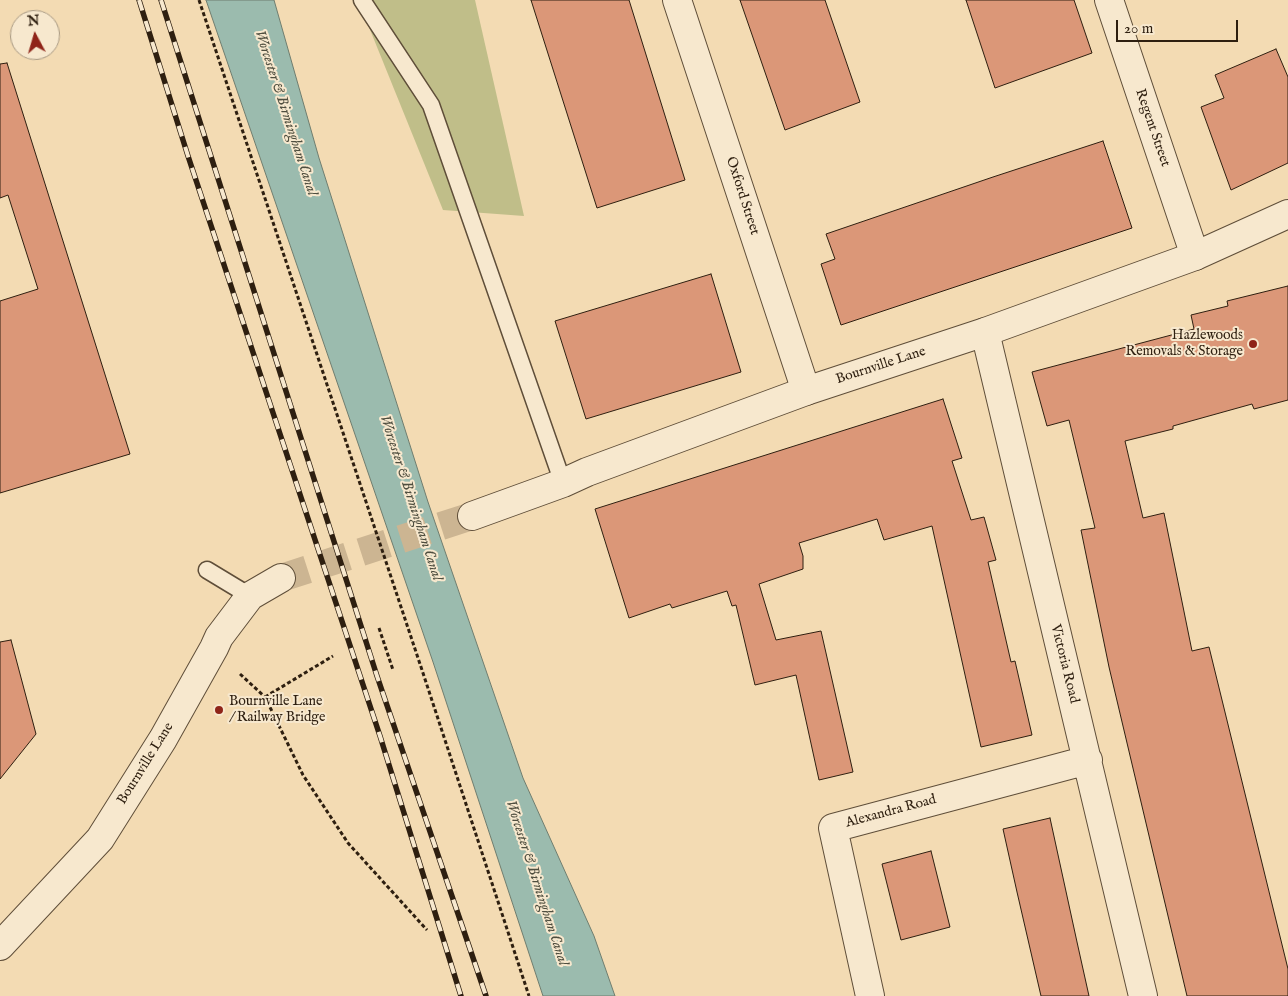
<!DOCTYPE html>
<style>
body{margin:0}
#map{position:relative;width:1288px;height:996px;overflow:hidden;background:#f3dbb3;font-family:"IM FELL English",serif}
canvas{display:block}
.north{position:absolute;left:10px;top:10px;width:50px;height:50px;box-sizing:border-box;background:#f7e8ce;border:1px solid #a79882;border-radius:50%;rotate:354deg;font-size:14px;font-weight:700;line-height:20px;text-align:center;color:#2e1f10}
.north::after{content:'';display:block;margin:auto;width:18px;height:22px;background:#8f2418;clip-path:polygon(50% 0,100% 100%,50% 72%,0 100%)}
.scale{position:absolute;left:1116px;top:20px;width:122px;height:22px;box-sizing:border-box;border:2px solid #2e1f10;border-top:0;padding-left:6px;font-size:15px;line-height:18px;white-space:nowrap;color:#2e1f10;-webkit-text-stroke:4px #f7e8ce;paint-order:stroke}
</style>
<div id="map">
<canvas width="1288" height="996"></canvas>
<div class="north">N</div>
<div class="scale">20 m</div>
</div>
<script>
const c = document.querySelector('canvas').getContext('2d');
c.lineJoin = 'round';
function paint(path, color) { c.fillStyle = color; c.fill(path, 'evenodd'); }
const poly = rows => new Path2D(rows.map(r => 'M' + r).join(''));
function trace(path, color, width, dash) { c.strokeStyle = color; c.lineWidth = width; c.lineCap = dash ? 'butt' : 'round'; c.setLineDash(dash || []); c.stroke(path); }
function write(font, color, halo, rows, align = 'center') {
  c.font = font + ' "IM FELL English",serif'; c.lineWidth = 4; c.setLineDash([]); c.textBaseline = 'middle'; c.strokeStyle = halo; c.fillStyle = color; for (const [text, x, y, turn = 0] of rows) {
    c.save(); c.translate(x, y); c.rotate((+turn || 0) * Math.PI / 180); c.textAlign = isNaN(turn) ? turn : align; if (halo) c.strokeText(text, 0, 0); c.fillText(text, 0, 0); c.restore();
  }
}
const green = poly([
 [358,0,475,0,524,216,443,210]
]);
const water = poly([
 [206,0,274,0,319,158,428,502,523,778,594,936,615,996,543,996,433,662,206,0]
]);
const building = poly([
 [531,0,629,0,685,180,597,208,531,0],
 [740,0,825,0,860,102,785,130,740,0],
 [966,0,1074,0,1092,53,995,88,966,0],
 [1276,49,1288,77,1288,163,1231,190,1201,107,1224,98,1215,75,1276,49],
 [7,63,130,454,0,493,0,301,38,289,8,195,0,198,0,64,7,63],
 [1103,141,1132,228,841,325,821,264,835,259,826,234,993,177,1103,141],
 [711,274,741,372,586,419,555,321,711,274],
 [1288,286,1288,400,1254,409,1252,404,1173,426,1173,429,1125,441,1143,518,1164,513,1192,651,1209,647,1288,969,1288,996,1187,996,1109,667,1081,530,1095,528,1069,420,1047,426,1032,372,1194,329,1191,315,1228,306,1227,301,1288,286],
 [943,399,962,458,952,461,971,520,984,517,996,560,988,562,1011,662,1015,661,1032,735,981,747,932,526,884,540,877,519,799,543,803,556,803,569,759,584,776,640,821,631,853,772,819,780,796,675,755,685,736,605,732,606,727,591,672,608,670,604,629,618,595,509,943,399],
 [11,640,36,734,0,779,0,642,11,640],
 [1050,818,1077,942,1089,996,1041,996,1017,892,1003,829,1050,818],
 [931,851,950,927,901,940,882,864,931,851]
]);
const tertiaryTunnel = poly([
 [281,578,472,516]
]);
const path = poly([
 [199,0,422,670,529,996],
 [379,628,393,670],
 [240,674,265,697,303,775,348,843,427,930],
 [265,697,333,656]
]);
const service = poly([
 [362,0,431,105,563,483],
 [207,570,250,596]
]);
const minor = poly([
 [677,0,806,391],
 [1109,0,1195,256],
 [985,332,1143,996],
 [870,996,833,828,1088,760]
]);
const tertiary = poly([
 [472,516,563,483,587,472,806,391,985,332,1195,256,1288,214],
 [0,946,100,839,163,739,214,648,219,637,250,596,281,578]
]);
const rail = poly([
 [139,0,188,156,380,736,461,996],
 [161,0,377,676,486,996]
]);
const markers = [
 [1253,344,5,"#8f2418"],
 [219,710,5,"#8f2418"]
];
const streetNames = [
 ["Regent Street",1152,128,71],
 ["Oxford Street",742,196,72],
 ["Bournville Lane",881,366,-18],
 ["Victoria Road",1064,664,76],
 ["Bournville Lane",146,764,-58],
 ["Alexandra Road",891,812,-15]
];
const poiNames = [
 ["Hazlewoods",1243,336],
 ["Removals & Storage",1243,352],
 ["Bournville Lane",229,702,"left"],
 ["/ Railway Bridge",229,718,"left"]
];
const waterNames = [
 ["Worcester & Birmingham Canal",285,113,72],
 ["Worcester & Birmingham Canal",410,498,72],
 ["Worcester & Birmingham Canal",536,883,72]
];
paint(green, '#c0be89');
paint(water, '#9bbbae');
trace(water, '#6f7d6f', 1);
paint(building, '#db9778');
trace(building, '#2e1f10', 1);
trace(tertiaryTunnel, '#ccb592', 28, [28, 14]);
trace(service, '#5f4e39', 19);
trace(minor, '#5f4e39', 30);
trace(tertiary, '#5f4e39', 30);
trace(path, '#2e1f10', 3, [4, 2.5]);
trace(service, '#f7e8ce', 16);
trace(minor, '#f7e8ce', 28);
trace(tertiary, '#f7e8ce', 28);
trace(rail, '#2e1f10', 5.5);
trace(rail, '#f7e8ce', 4, [11]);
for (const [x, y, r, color] of markers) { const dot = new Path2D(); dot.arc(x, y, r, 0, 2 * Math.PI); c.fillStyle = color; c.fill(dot); trace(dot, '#f7e8ce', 2); }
write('14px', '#2e1f10', '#f7e8ce', streetNames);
write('14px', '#2e1f10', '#f7e8ce', poiNames, 'right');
write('italic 15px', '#4f4e3f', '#f7e8ce', waterNames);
</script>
